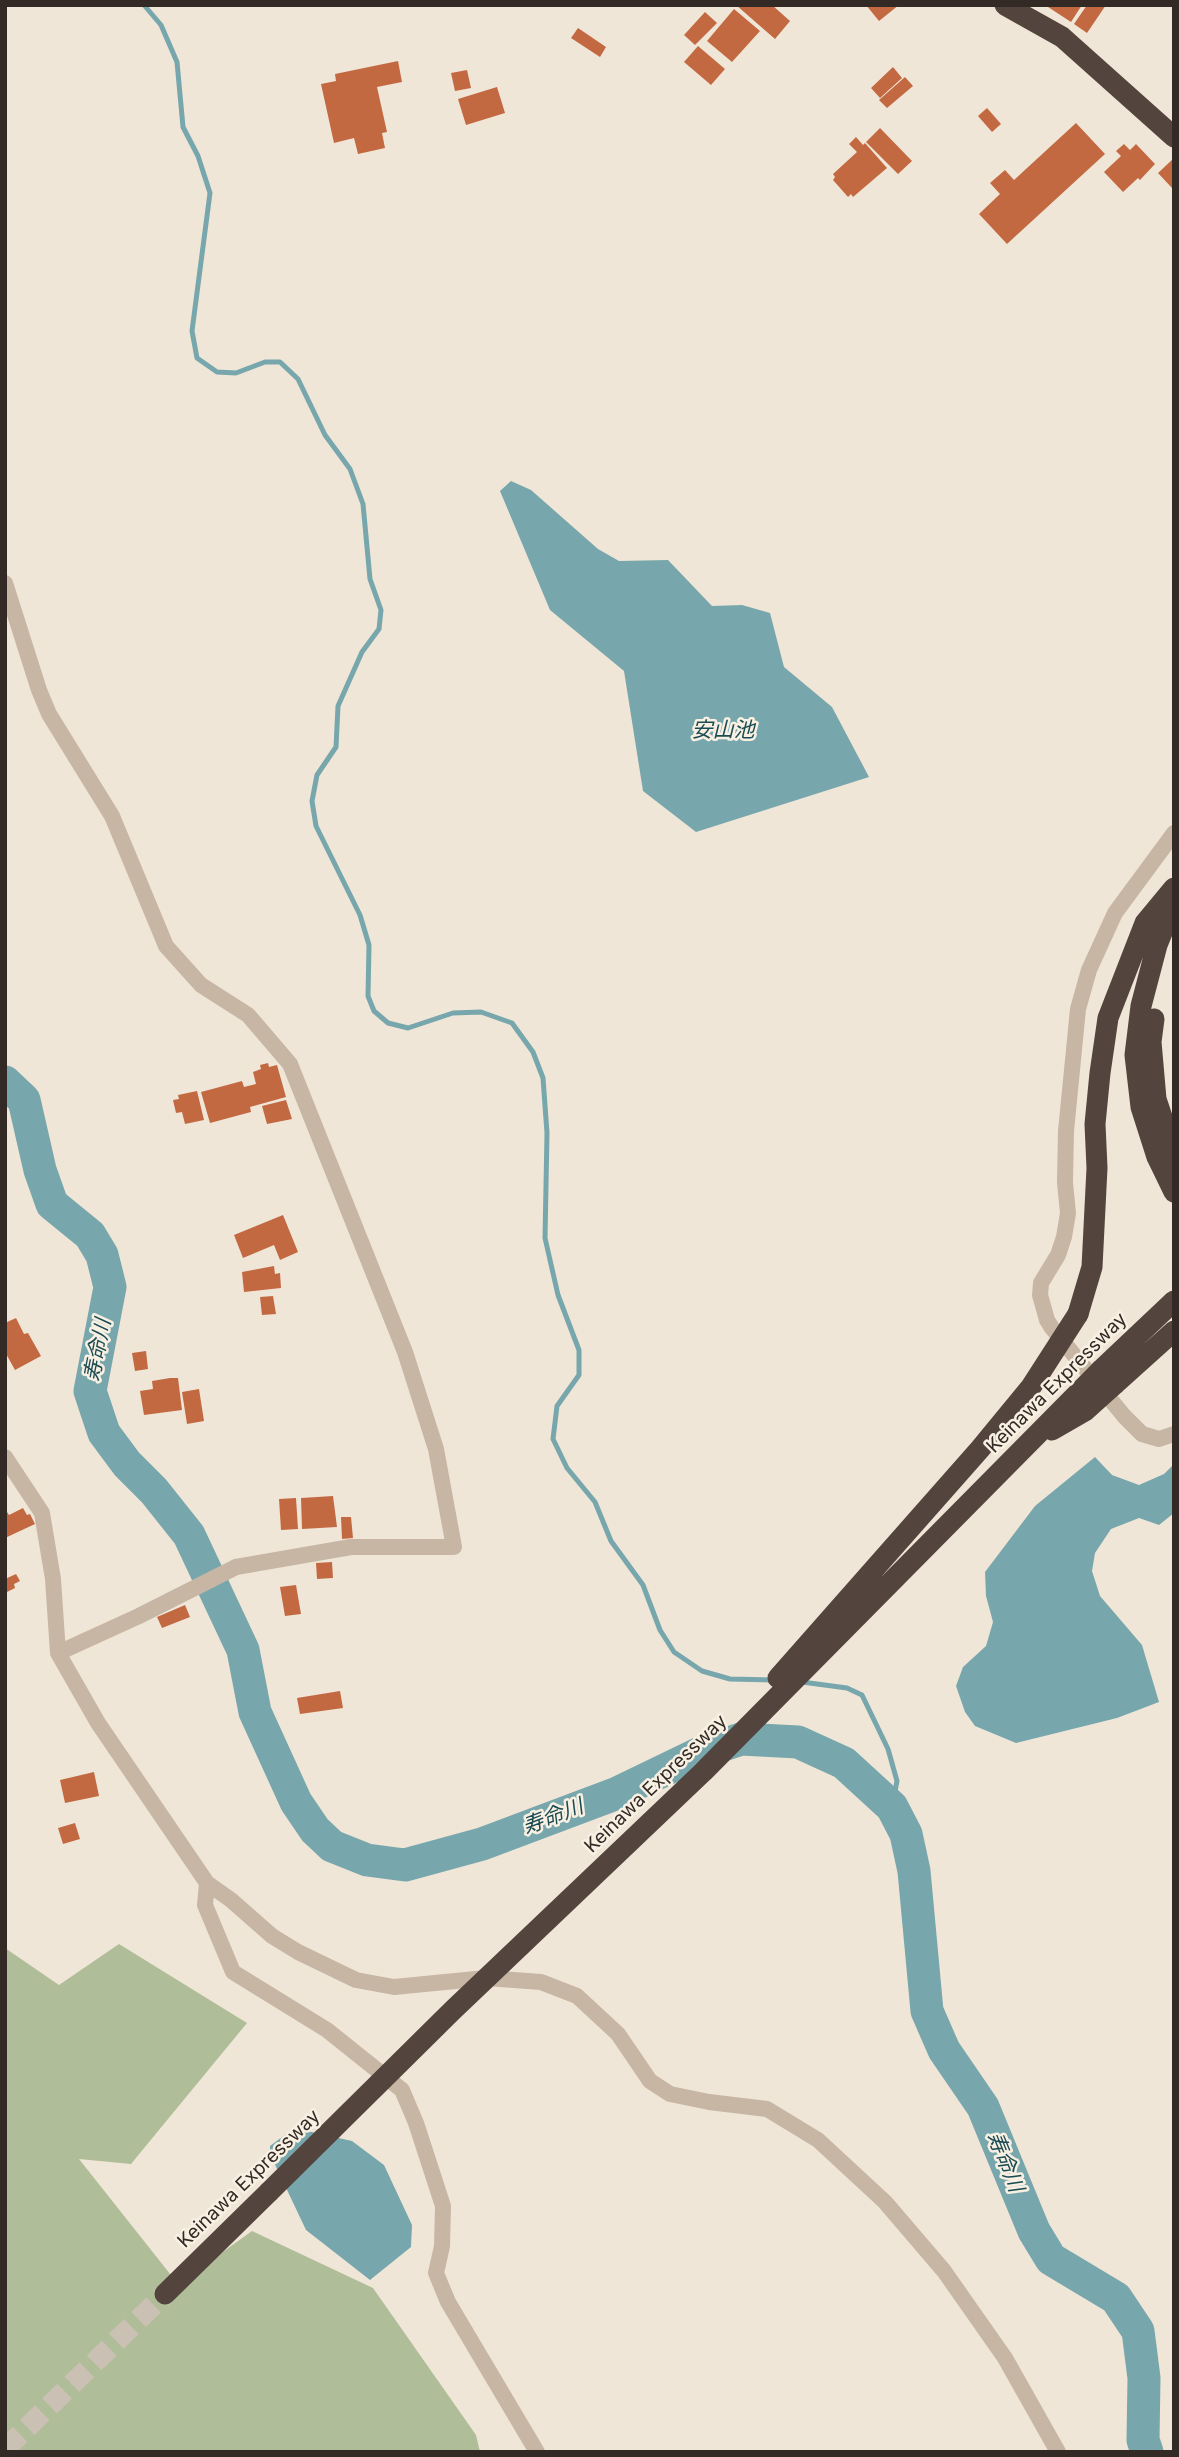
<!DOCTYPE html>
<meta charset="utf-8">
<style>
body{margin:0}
#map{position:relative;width:1179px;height:2457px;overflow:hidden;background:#f0e6d7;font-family:Inter,sans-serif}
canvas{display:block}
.frame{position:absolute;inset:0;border:7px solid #332a25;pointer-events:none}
</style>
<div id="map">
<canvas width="1179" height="2457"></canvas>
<div class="frame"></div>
</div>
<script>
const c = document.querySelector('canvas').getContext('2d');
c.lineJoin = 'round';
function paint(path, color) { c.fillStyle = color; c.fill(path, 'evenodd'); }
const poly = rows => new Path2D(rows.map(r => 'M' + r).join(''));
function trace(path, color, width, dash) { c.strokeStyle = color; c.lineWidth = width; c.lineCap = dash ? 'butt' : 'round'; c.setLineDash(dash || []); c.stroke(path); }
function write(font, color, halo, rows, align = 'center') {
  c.font = font + ' Inter,"Noto Sans JP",sans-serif'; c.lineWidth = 5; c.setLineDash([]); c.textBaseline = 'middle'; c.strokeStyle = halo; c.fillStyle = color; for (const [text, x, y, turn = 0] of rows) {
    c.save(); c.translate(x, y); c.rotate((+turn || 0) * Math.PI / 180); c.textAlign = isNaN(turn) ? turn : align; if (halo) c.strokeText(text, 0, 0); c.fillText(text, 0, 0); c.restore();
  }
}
const green = poly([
 [119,1944,247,2023,131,2164,79,2159,178,2284,252,2231,373,2288,476,2435,480,2452,5,2452,5,1948,59,1985]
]);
const water = poly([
 [511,481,531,490,598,549,619,561,668,560,712,606,742,605,770,613,784,667,832,707,869,777,696,832,643,791,624,671,550,610,500,491],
 [1095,1457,1112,1475,1139,1485,1164,1474,1174,1464,1174,1513,1159,1525,1139,1518,1111,1529,1095,1553,1092,1571,1100,1596,1142,1645,1159,1702,1117,1718,1016,1743,975,1726,965,1712,956,1686,963,1667,986,1646,993,1622,986,1596,985,1572,1035,1506],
 [294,2128,352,2141,384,2165,412,2225,411,2247,370,2280,306,2230,270,2154,270,2146]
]);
const stream = poly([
 [144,5,161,25,177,62,183,127,198,156,210,193,192,331,197,358,217,372,236,373,265,362,280,362,298,379,325,435,350,469,363,504,370,579,381,610,379,629,362,652,338,706,336,747,317,775,312,801,316,826,360,915,369,945,368,996,374,1011,388,1023,408,1028,453,1013,481,1012,512,1023,533,1052,543,1078,547,1133,545,1238,558,1295,579,1350,579,1375,557,1406,553,1439,567,1468,595,1502,611,1541,643,1585,660,1630,674,1652,702,1671,730,1679,774,1680],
 [802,1682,847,1688,862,1695,888,1749,897,1781,892,1807]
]);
const river = poly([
 [5,1082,24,1100,40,1170,52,1204,90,1235,102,1255,110,1287,90,1391,104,1433,127,1464,154,1491,189,1535,243,1650,255,1712,296,1802,315,1830,332,1846,367,1860,405,1865,482,1844,615,1794,702,1752,741,1739,798,1742,844,1763,892,1807,906,1834,914,1871,927,2011,944,2050,983,2107,1034,2231,1051,2259,1116,2298,1138,2331,1144,2378,1143,2440,1147,2452]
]);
const building = poly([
 [736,5,772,5,790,21,775,39],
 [866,5,899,5,879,21],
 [1049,5,1082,5,1071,22,1048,7],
 [1087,5,1106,5,1087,33,1074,24],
 [734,9,760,31,732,62,707,41],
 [705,12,717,23,695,45,684,35],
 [578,28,606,47,600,57,571,38],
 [698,46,725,69,711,85,684,62],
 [398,61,402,82,377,87,387,132,382,133,385,148,358,154,354,138,334,143,321,84,336,81,335,74],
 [893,67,902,78,880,98,871,88],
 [467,70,471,88,455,91,451,73],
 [905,77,913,86,887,108,879,100],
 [497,87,505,113,466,125,458,99],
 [987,108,1001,124,992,132,978,116],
 [1076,123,1105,154,1007,244,979,214,1000,194,990,183,1005,170,1014,180],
 [880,128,912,161,898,174,866,142],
 [856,137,863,145,865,143,887,168,853,197,851,194,848,197,833,180,835,177,833,174,857,152,849,144],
 [1124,144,1130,150,1136,144,1155,164,1140,180,1138,178,1123,192,1104,172,1121,156,1116,151],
 [1174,158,1174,186,1172,188,1158,173],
 [268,1063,269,1067,277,1065,286,1097,250,1107,251,1112,210,1123,201,1092,242,1081,244,1087,256,1084,253,1072,261,1069,260,1065],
 [197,1091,204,1120,185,1124,182,1112,176,1113,173,1100,179,1099,178,1095],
 [286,1100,292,1119,267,1124,262,1106],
 [283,1215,298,1252,280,1260,274,1245,243,1258,234,1235],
 [274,1266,275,1274,280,1273,281,1288,244,1292,242,1272],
 [273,1296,276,1314,262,1315,260,1297],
 [16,1318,24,1334,28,1333,41,1356,15,1370,5,1352,5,1323],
 [146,1351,148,1369,135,1371,132,1353],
 [170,1378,178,1378,182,1410,144,1415,140,1391,153,1389,152,1381],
 [199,1389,204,1421,187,1424,182,1392],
 [333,1496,337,1527,302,1529,301,1498],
 [296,1498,298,1529,281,1530,279,1499],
 [23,1508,27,1515,30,1514,35,1524,5,1538,5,1509,9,1515],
 [341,1517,351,1517,353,1538,342,1539],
 [332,1562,333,1578,317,1579,316,1563],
 [16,1574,20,1581,14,1584,15,1588,5,1593,5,1579],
 [296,1585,301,1614,285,1616,280,1587],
 [185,1605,190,1617,162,1628,157,1617],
 [340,1691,343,1708,300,1714,297,1698],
 [94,1772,99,1796,65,1803,60,1780],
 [75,1823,80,1839,63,1844,58,1828]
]);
const highwayTunnel = poly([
 [5,2449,165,2294]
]);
const street = poly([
 [5,583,39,690,49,714,112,816,166,946,201,985,248,1015,290,1064,405,1352,436,1449,454,1547,351,1547,236,1567,139,1616,58,1653],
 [1174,833,1115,913,1089,970,1078,1009,1066,1131,1065,1183,1068,1213,1064,1237,1058,1255,1041,1283,1040,1295,1047,1320,1052,1328,1124,1416,1142,1434,1159,1439,1174,1434],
 [5,1457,42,1513,53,1579,58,1653,98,1723,207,1883,231,1900,272,1936,298,1952,356,1980,394,1987,486,1978,541,1982,577,1996,618,2034,650,2081,670,2094,709,2102,767,2109,818,2140,885,2202,944,2271,1005,2358,1058,2452],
 [207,1883,205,1905,233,1972,327,2030,402,2090,416,2123,443,2206,442,2246,436,2273,448,2302,537,2452]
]);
const highway = poly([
 [1005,5,1062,37,1174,137],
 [1174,903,1157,945,1141,1006,1135,1055,1141,1107,1157,1157,1174,1192],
 [1154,1019,1151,1042,1156,1099,1174,1153],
 [1078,1314,1092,1267,1097,1168,1095,1124,1100,1073,1108,1018,1145,923,1174,888],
 [1101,1370,1174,1301],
 [1115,1384,1174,1331],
 [165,2294,269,2192]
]);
const highwayBridge = poly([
 [1052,1430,1085,1411,1115,1384],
 [778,1678,980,1449,1031,1387,1078,1314],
 [269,2192,453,2010,703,1772,1101,1370]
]);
const streetNames = [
 ["Keinawa Expressway",1057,1383,-45],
 ["Keinawa Expressway",656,1784,-44],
 ["Keinawa Expressway",249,2179,-44]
];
const waterNames = [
 ["安山池",723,731],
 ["寿命川",98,1350,-79],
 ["寿命川",553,1817,-21],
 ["寿命川",1005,2162,68]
];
paint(green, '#afbe98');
paint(water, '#77a7ac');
trace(stream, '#77a7ac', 5);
trace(river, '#77a7ac', 33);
paint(building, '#c36942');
trace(highwayTunnel, '#cac0b3', 21, [21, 10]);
trace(street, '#c7b6a4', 16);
trace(highway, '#53453d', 21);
trace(highwayBridge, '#53453d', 21);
write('19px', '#332a25', '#f8f0e3', streetNames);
write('italic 21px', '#1c4c53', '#f8f0e3', waterNames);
</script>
